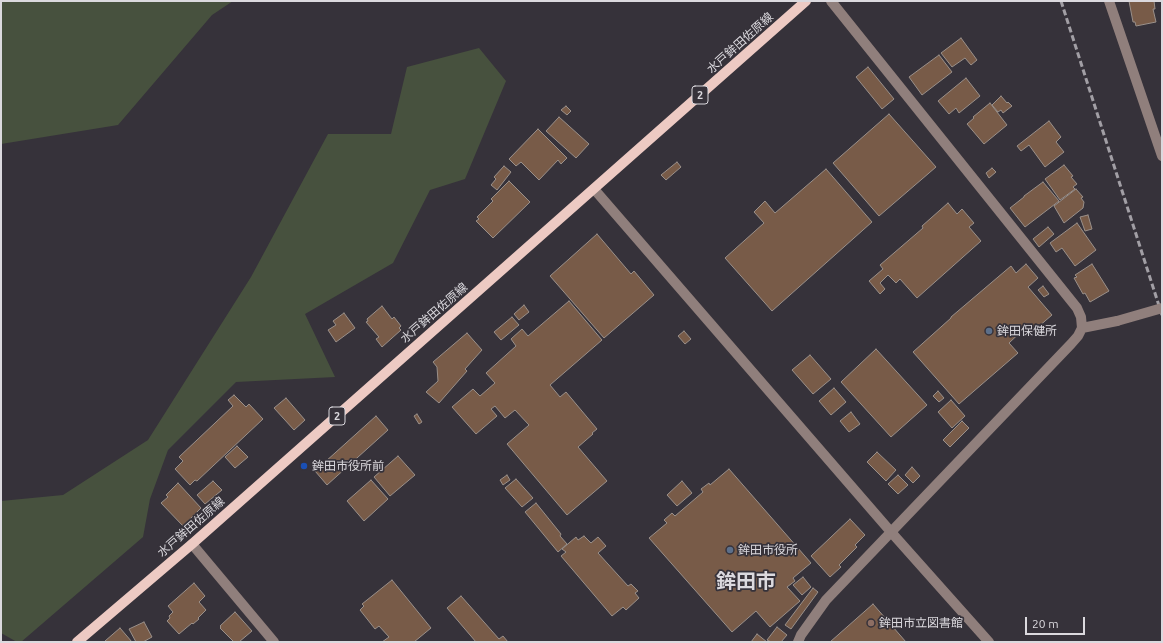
<!DOCTYPE html>
<meta charset="utf-8">
<style>
body{margin:0}
#map{position:relative;width:1163px;height:643px;overflow:hidden;background:#36323a;font-family:Ubuntu,sans-serif}
canvas{display:block}
.frame{position:absolute;inset:0;border:2px solid #dbd9de;pointer-events:none}
.scale{position:absolute;left:1025px;top:617px;width:60px;height:18px;box-sizing:border-box;border:2px solid #dbd9de;border-top:0;padding-left:5px;font-size:12px;line-height:14px;white-space:nowrap;color:#dbd9de;-webkit-text-stroke:3px #36323a;paint-order:stroke}
</style>
<div id="map">
<canvas width="1163" height="643"></canvas>
<div class="frame"></div>
<div class="scale">20 m</div>
</div>
<script>
const c = document.querySelector('canvas').getContext('2d');
c.lineJoin = 'round';
function paint(path, color) { c.fillStyle = color; c.fill(path, 'evenodd'); }
const poly = rows => new Path2D(rows.map(r => 'M' + r).join(''));
function trace(path, color, width, dash) { c.strokeStyle = color; c.lineWidth = width; c.lineCap = dash ? 'butt' : 'round'; c.setLineDash(dash || []); c.stroke(path); }
function write(font, color, halo, rows, align = 'center') {
  c.font = font + ' Ubuntu,"Noto Sans JP",sans-serif'; c.lineWidth = 3.5; c.setLineDash([]); c.textBaseline = 'middle'; c.strokeStyle = halo; c.fillStyle = color; for (const [text, x, y, turn = 0] of rows) {
    c.save(); c.translate(x, y); c.rotate((+turn || 0) * Math.PI / 180); c.textAlign = isNaN(turn) ? turn : align; if (halo) c.strokeText(text, 0, 0); c.fillText(text, 0, 0); c.restore();
  }
}
const green = poly([
 [1,1,233,1,212,15,118,125,1,144],
 [479,48,506,81,465,179,430,190,393,263,305,314,335,377,236,382,168,450,150,499,143,537,21,642,17,642,1,633,1,501,63,495,148,440,251,277,328,134,391,134,407,67]
]);
const building = poly([
 [1129,1,1154,1,1155,9,1153,9,1156,22,1136,26,1135,22,1133,22,1129,1],
 [961,38,977,60,971,65,965,58,952,67,941,53,961,38],
 [939,55,952,72,922,95,909,77,939,55],
 [868,67,894,99,882,109,856,77,868,67],
 [966,78,980,96,959,113,956,108,949,114,938,101,966,78],
 [1001,96,1007,103,1008,102,1012,106,1003,113,1001,110,998,112,992,105,1001,96],
 [990,103,1007,125,984,144,967,124,974,118,973,117,990,103],
 [566,106,571,111,567,115,561,110,566,106],
 [889,114,936,167,879,216,833,163,889,114],
 [559,117,589,144,576,158,546,131,559,117],
 [1049,121,1061,137,1056,142,1064,152,1045,167,1029,145,1021,151,1017,146,1049,121],
 [538,129,567,158,561,164,558,160,539,180,521,162,516,166,509,159,538,129],
 [677,162,681,167,666,180,661,175,677,162],
 [1064,165,1073,176,1071,177,1077,184,1073,187,1075,189,1060,200,1045,179,1064,165],
 [504,166,511,172,497,190,491,185,496,179,494,177,504,166],
 [992,168,996,172,989,178,986,173,992,168],
 [826,169,872,222,772,311,725,258,764,223,754,212,765,201,775,213,826,169],
 [509,181,530,202,493,238,476,221,479,219,477,217,493,201,491,199,509,181],
 [1043,182,1059,201,1025,227,1010,208,1024,197,1024,196,1043,182],
 [1076,189,1083,197,1081,198,1084,202,1083,208,1064,223,1054,206,1076,189],
 [948,203,957,214,962,209,974,223,969,227,981,241,917,298,900,279,896,283,888,275,880,283,885,289,880,294,869,281,883,269,880,265,923,228,922,226,948,203],
 [1088,215,1092,229,1085,231,1080,217,1088,215],
 [1077,223,1096,250,1075,266,1062,248,1056,252,1050,243,1077,223],
 [1048,227,1054,234,1039,247,1033,239,1048,227],
 [597,234,631,274,634,271,654,295,604,338,550,276,597,234],
 [1026,264,1038,278,1028,287,1052,315,1031,333,1026,327,1009,343,1018,353,959,404,913,352,951,318,951,317,1011,266,1016,273,1026,264],
 [1092,264,1109,291,1090,302,1085,293,1083,294,1074,278,1077,277,1075,275,1092,264],
 [1043,286,1049,294,1044,297,1038,290,1043,286],
 [569,301,602,340,550,385,560,397,566,392,597,429,592,433,593,434,578,447,607,481,567,515,507,444,529,425,515,410,505,418,495,406,491,409,497,416,476,434,452,407,473,389,480,396,495,383,486,373,516,346,511,339,522,329,528,336,569,301],
 [524,305,529,312,519,320,514,314,524,305],
 [382,306,392,319,394,317,401,326,399,328,401,330,382,347,376,339,379,337,366,322,368,321,367,319,382,306],
 [344,313,355,328,336,342,328,330,336,325,333,321,344,313],
 [512,317,519,325,501,340,494,332,512,317],
 [684,331,691,339,685,344,678,336,684,331],
 [467,333,482,350,465,369,467,371,439,403,426,392,438,381,437,367,433,362,467,333],
 [876,349,927,405,891,437,841,382,876,349],
 [810,355,831,379,813,394,792,370,810,355],
 [834,388,846,402,831,415,819,401,834,388],
 [938,391,944,398,939,402,933,396,938,391],
 [234,395,246,407,249,404,263,419,197,481,195,480,190,485,175,469,183,461,179,457,233,406,228,400,234,395],
 [286,398,305,420,294,430,274,408,286,398],
 [951,400,965,416,952,428,938,412,951,400],
 [851,412,860,424,849,432,840,421,851,412],
 [417,414,422,422,419,424,414,416,417,414],
 [376,416,388,430,327,485,315,471,376,416],
 [962,421,969,428,950,447,943,440,962,421],
 [237,446,248,457,235,468,225,457,237,446],
 [877,452,896,470,886,481,867,462,877,452],
 [398,456,415,475,390,496,374,477,398,456],
 [912,467,920,476,913,483,905,475,912,467],
 [729,469,811,563,793,578,795,581,787,587,800,601,770,627,756,611,732,632,649,538,667,523,664,520,672,513,675,516,703,492,701,489,709,483,710,485,729,469],
 [507,475,510,480,503,485,500,480,507,475],
 [898,475,908,485,898,494,888,484,898,475],
 [516,479,533,498,522,507,505,488,516,479],
 [371,480,388,499,364,521,347,501,371,480],
 [213,481,222,490,205,504,197,495,213,481],
 [682,481,692,493,677,506,667,495,682,481],
 [178,483,201,508,183,526,161,503,168,497,166,495,178,483],
 [536,503,561,534,560,536,567,544,558,552,525,512,536,503],
 [850,519,865,535,855,545,857,547,839,565,841,567,830,577,811,556,850,519],
 [584,536,591,543,598,537,606,546,598,553,628,586,631,584,638,591,635,593,639,598,626,610,623,607,612,616,561,556,566,552,562,549,576,537,578,540,584,536],
 [803,577,811,587,802,595,793,585,803,577],
 [392,580,431,628,414,642,382,642,389,637,379,626,375,629,360,610,364,606,362,604,392,580],
 [194,583,205,596,199,602,206,610,198,618,199,619,193,624,192,623,179,634,167,621,170,618,169,616,173,612,168,606,194,583],
 [813,588,818,592,791,629,785,625,813,588],
 [461,596,499,639,503,636,508,642,476,642,447,608,461,596],
 [873,604,906,642,830,642,873,604],
 [235,612,252,631,239,642,234,642,220,628,221,627,220,626,235,612],
 [144,622,152,637,143,642,136,642,129,629,144,622],
 [777,627,787,635,781,642,771,642,767,640,777,627],
 [120,628,132,642,106,642,105,641,120,628],
 [757,634,767,642,751,642,757,634]
]);
const minor = poly([
 [1109,1,1162,156],
 [594,189,891,532,989,642],
 [1082,328,1117,321],
 [192,544,274,642],
 [798,642,801,635,826,600,1071,344,1078,336,1082,328,1081,317,1077,308,831,1]
]);
const major = poly([
 [77,642,192,544,806,1]
]);
const rail = poly([
 [1061,1,1162,315]
]);
const minorBridge = poly([
 [1117,321,1162,308]
]);
const markers = [
 [989,331,4,"#5c6f8a"],
 [304,466,4,"#1a4fb4"],
 [730,550,4,"#5c6f8a"],
 [871,623,4,"#8d6e63"]
];
const shields = [
 [700,95,16],
 [337,416,16]
];
const shieldNames = [
 ["2",700,95],
 ["2",337,416]
];
const streetNames = [
 ["水戸鉾田佐原線",740,43,-42],
 ["水戸鉾田佐原線",434,313,-41],
 ["水戸鉾田佐原線",191,527,-41]
];
const poiNames = [
 ["鉾田保健所",997,331],
 ["鉾田市役所前",312,466],
 ["鉾田市役所",738,550],
 ["鉾田市立図書館",879,623]
];
const townNames = [
 ["鉾田市",746,581]
];
paint(green, '#47513e');
paint(building, '#785b48');
trace(building, '#9a908a', 1);
trace(minor, '#907f7c', 10);
trace(major, '#edcac3', 10);
trace(rail, '#a29fa5', 3, [6, 3]);
trace(minorBridge, '#907f7c', 10);
for (const [x, y, r, color] of markers) { const dot = new Path2D(); dot.arc(x, y, r, 0, 2 * Math.PI); c.fillStyle = color; c.fill(dot); trace(dot, '#36323a', 1.5); }
for (const [x, y, w] of shields) { const box = new Path2D(); box.roundRect(x - w / 2, y - 9, w, 18, 3); c.fillStyle = '#36323a'; c.fill(box); trace(box, '#dbd9de', 1); }
write('bold 11px', '#dbd9de', null, shieldNames);
write('12px', '#dbd9de', '#36323a', streetNames);
write('12px', '#dbd9de', '#36323a', poiNames, 'left');
write('bold 20px', '#dbd9de', '#36323a', townNames);
</script>
